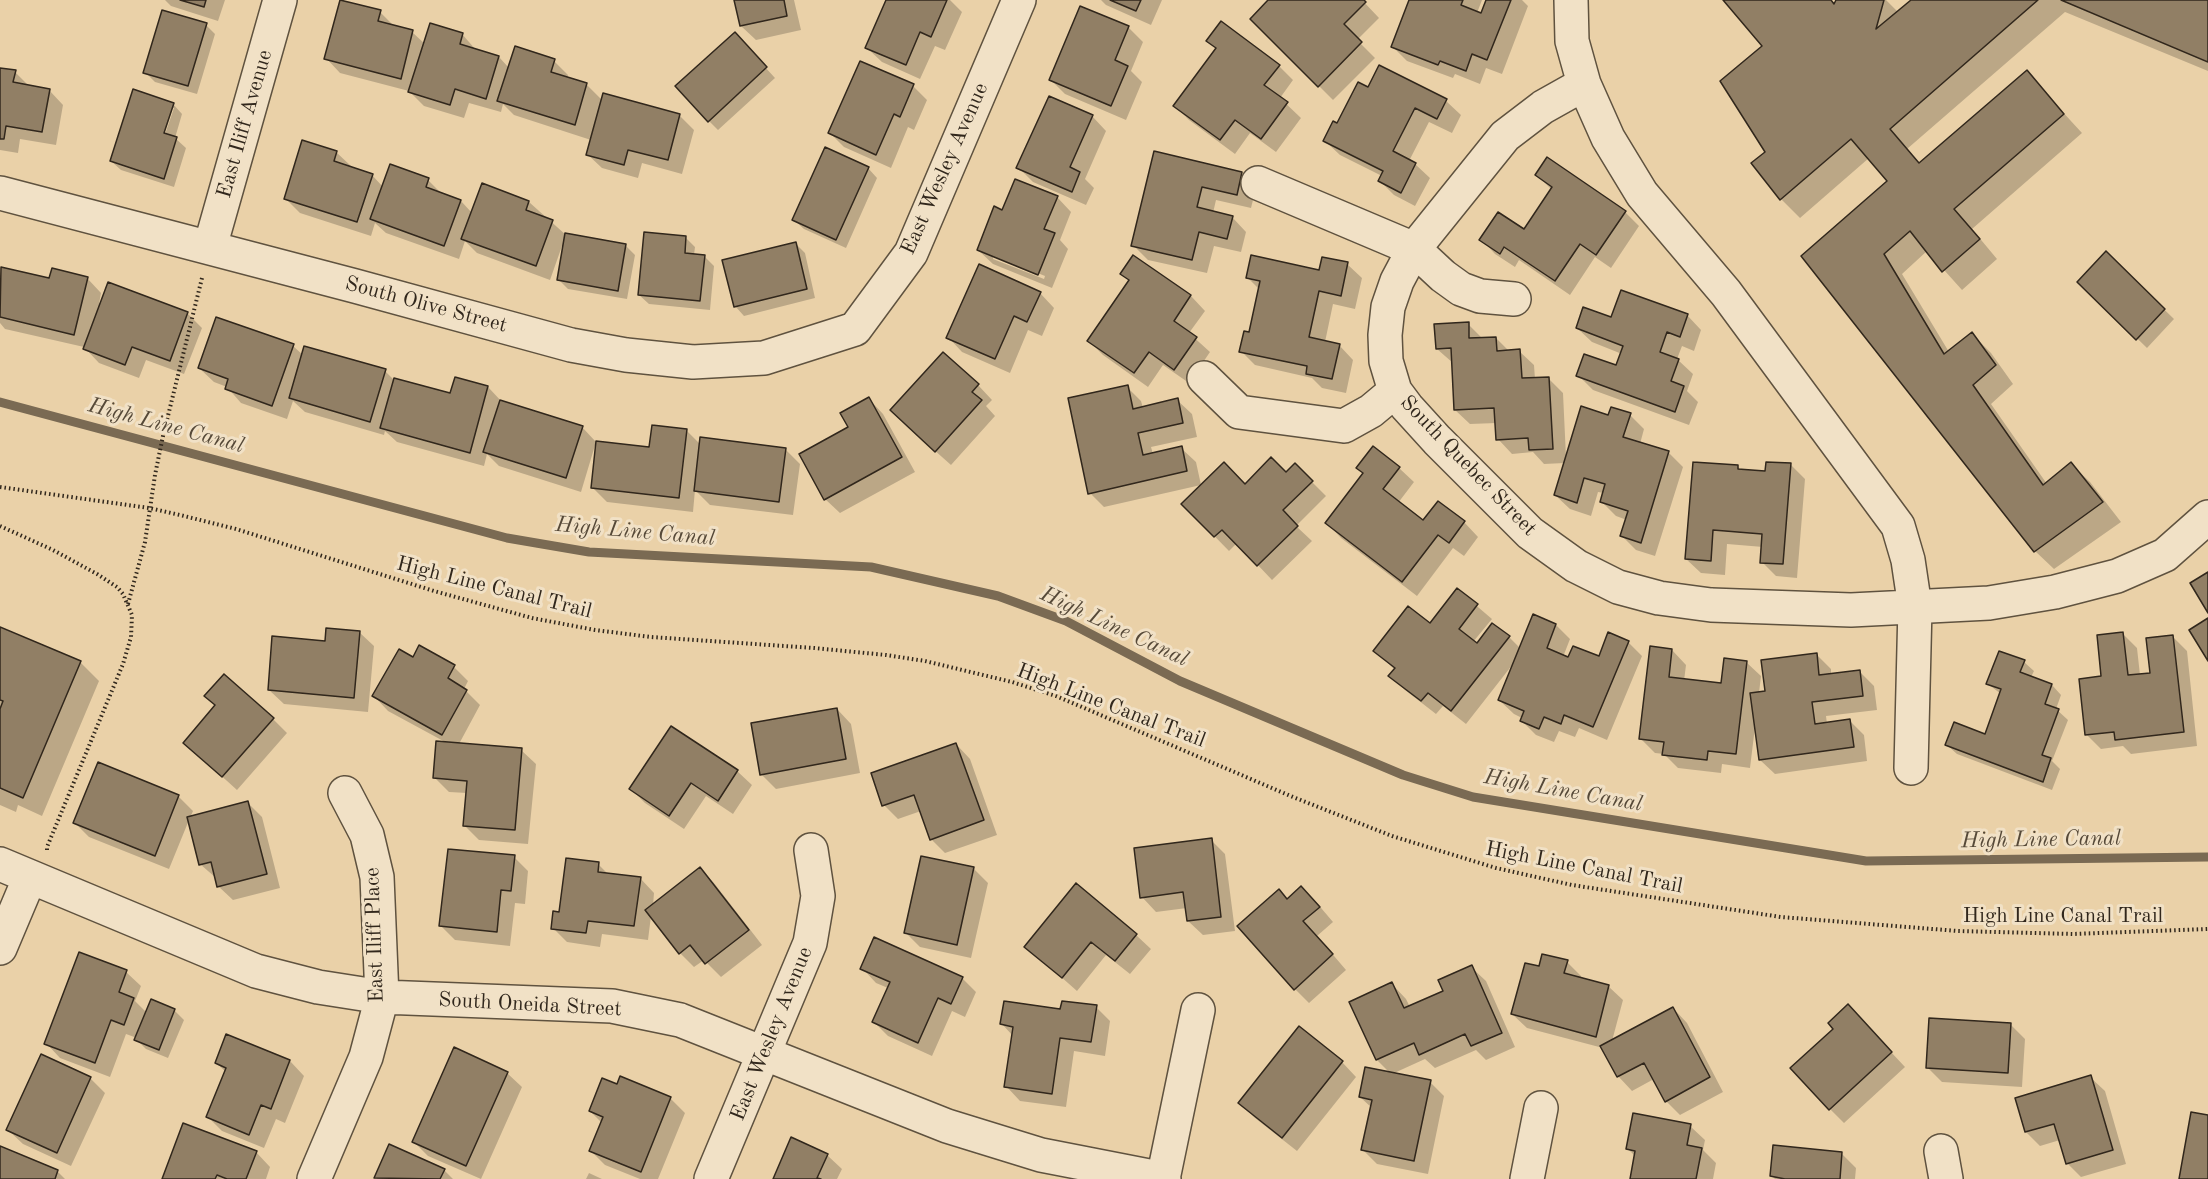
<!DOCTYPE html>
<style>
body{margin:0}
canvas{display:block;background:#ead1a8}
</style>
<canvas width="2208" height="1179"></canvas>
<script>
const c = document.querySelector('canvas').getContext('2d');
c.lineJoin = 'round';
function paint(path, color) { c.fillStyle = color; c.fill(path, 'evenodd'); }
const poly = rows => new Path2D(rows.map(r => 'M' + r).join(''));
function trace(path, color, width, dash) { c.strokeStyle = color; c.lineWidth = width; c.lineCap = dash ? 'butt' : 'round'; c.setLineDash(dash || []); c.stroke(path); }
function write(font, color, halo, rows, align = 'center') {
  c.font = font + ' "Old Standard TT",serif'; c.lineWidth = 6; c.setLineDash([]); c.textBaseline = 'middle'; c.strokeStyle = halo; c.fillStyle = color; for (const [text, x, y, turn = 0] of rows) {
    c.save(); c.translate(x, y); c.rotate((+turn || 0) * Math.PI / 180); c.textAlign = isNaN(turn) ? turn : align; if (halo) c.strokeText(text, 0, 0); c.fillText(text, 0, 0); c.restore();
  }
}
const shadow = poly([
 [165,0,225,0,218,21,171,6],
 [736,0,794,0,801,30,756,40,741,26],
 [887,0,950,0,962,12,945,50,935,46,920,79,882,62,867,48],
 [1101,0,1162,0,1151,25,1106,5],
 [1270,0,1362,0,1379,18,1357,40,1375,58,1333,100,1252,19],
 [1411,0,1482,0,1477,13,1482,15,1488,0,1522,0,1528,6,1502,74,1486,68,1480,84,1455,74,1453,78,1407,61,1393,47],
 [1725,0,1831,0,1835,5,1837,0,1886,0,1898,12,1914,0,2208,0,2208,71,2065,12,1907,149,1920,164,2026,72,2082,133,1972,229,1997,259,1962,290,1927,251,1902,274,1949,352,1972,334,1991,353,2013,384,1991,404,2047,484,2071,464,2090,482,2121,522,2054,569,2035,551,1803,256,1889,181,1869,158,1800,218,1781,199,1753,164,1767,152,1765,46],
 [380,12,394,26,412,32,425,44,462,34,476,50,499,57,509,68,554,61,568,75,567,79,587,85,602,100,679,115,694,130,682,174,642,163,638,178,602,168,587,154,591,140,514,115,503,104,501,112,469,103,464,118,424,106,409,91,340,73,326,58],
 [206,25,215,34,197,94,155,82,145,72],
 [1128,27,1143,42,1131,71,1142,82,1126,120,1065,94,1051,80],
 [1208,41,1279,66,1293,80,1280,98,1301,118,1276,152,1250,133,1235,154,1189,120,1175,106,1217,49],
 [744,44,775,78,718,130,709,121],
 [1379,67,1446,101,1461,115,1452,133,1429,122,1409,161,1415,164,1430,178,1415,206,1394,195,1380,181,1382,176,1340,155,1325,141,1369,89],
 [0,69,15,72,30,87,49,90,63,105,56,145,20,139,18,153,0,150],
 [913,86,927,100,914,130,908,127,891,168,844,147,830,133],
 [173,104,182,114,175,138,186,148,174,187,121,170,111,161],
 [170,108,174,108,163,140,160,139],
 [1092,116,1106,131,1085,179,1094,188,1086,205,1033,182,1018,167],
 [336,152,351,166,350,168,372,175,383,187,428,180,443,195,461,201,472,213,483,185,529,202,566,235,625,245,635,255,627,299,568,289,558,279,564,247,562,246,550,280,477,253,465,241,459,259,386,233,375,223,371,236,300,213,285,198],
 [1155,153,1241,174,1256,188,1251,208,1216,200,1213,213,1232,217,1246,232,1241,252,1214,246,1207,273,1148,260,1133,245],
 [868,168,877,178,846,248,804,229,794,220],
 [1537,175,1625,212,1639,226,1611,268,1595,257,1570,295,1519,260,1515,267,1495,254,1481,239,1524,231,1552,190],
 [1057,197,1071,212,1060,240,1068,249,1052,288,993,264,978,250],
 [993,255,1045,276,1044,279,993,259],
 [686,238,695,247,694,255,704,256,714,266,710,310,649,304,639,295],
 [795,243,805,253,815,298,744,316,735,306],
 [2106,253,2174,319,2147,348,2079,282],
 [1133,257,1191,296,1205,311,1189,333,1210,352,1189,383,1163,365,1148,387,1103,355,1089,341,1130,281,1122,274],
 [1347,264,1362,278,1355,309,1333,304,1325,342,1339,345,1353,360,1346,393,1322,388,1312,378,1255,365,1241,351,1250,334,1260,290,1248,278,1320,272],
 [2,268,50,280,87,278,101,293,99,304,101,305,187,313,202,328,184,374,146,360,139,378,99,363,84,347,5,329,0,323,0,277],
 [1040,293,1054,308,1042,336,1028,330,1010,373,962,352,948,337],
 [1687,315,1701,330,1694,351,1682,346,1677,359,1693,374,1687,391,1698,402,1689,425,1593,390,1578,375,1617,367,1622,354,1592,342,1577,328,1612,319],
 [217,319,293,346,303,355,385,371,395,381,451,395,456,379,488,387,503,403,582,427,596,442,581,492,499,466,487,454,484,466,397,442,385,431,384,435,305,412,293,401,287,419,241,403,227,387,214,382,199,368],
 [1468,324,1483,339,1496,338,1509,351,1519,351,1534,365,1535,379,1549,379,1563,393,1566,457,1609,417,1630,415,1644,429,1640,444,1668,452,1683,467,1655,556,1636,550,1622,536,1627,520,1616,516,1602,502,1604,493,1598,492,1591,516,1570,509,1555,495,1565,463,1544,464,1533,452,1512,454,1498,439,1497,423,1470,424,1455,410,1453,363,1437,349],
 [978,385,992,400,986,406,995,416,951,465,906,425],
 [1127,387,1141,401,1143,408,1177,400,1192,414,1197,437,1151,447,1153,454,1181,448,1196,462,1201,485,1104,507,1090,493],
 [869,399,883,414,915,472,840,513,825,499,850,428],
 [686,430,701,445,785,449,800,464,793,515,710,505,695,490,693,512,607,502,593,488,651,449],
 [1373,448,1399,468,1414,482,1398,503,1424,522,1464,522,1478,537,1464,556,1453,548,1417,596,1341,538,1327,523,1364,473],
 [1295,465,1326,496,1296,526,1312,541,1272,580,1237,543,1229,551,1183,504,1286,474],
 [1791,465,1805,479,1797,578,1776,576,1762,562,1763,547,1727,544,1725,575,1701,573,1686,559,1738,467,1742,471,1766,473],
 [1458,590,1492,619,1473,642,1477,645,1509,637,1521,649,1556,625,1570,639,1563,657,1569,659,1599,658,1628,642,1642,656,1607,740,1579,728,1575,737,1559,731,1554,742,1536,735,1521,720,1522,718,1514,714,1499,700,1513,664,1466,724,1443,706,1436,714,1405,690,1390,676,1395,670,1375,651,1430,625],
 [0,629,80,662,99,681,42,816,18,805,16,812,0,805],
 [359,632,374,646,368,712,284,704,269,690],
 [2123,634,2137,648,2140,675,2152,674,2173,637,2187,651,2197,746,2131,754,2123,746,2101,749,2087,735,2103,678],
 [1672,650,1686,665,1684,681,1722,685,1746,662,1761,676,1759,693,1766,692,1816,654,1831,669,1831,675,1860,672,1874,686,1877,710,1826,716,1827,724,1850,721,1864,735,1867,761,1775,774,1760,760,1755,727,1750,768,1722,764,1721,773,1678,768,1664,754,1655,753,1641,739],
 [414,659,454,667,468,681,464,689,480,705,459,744,521,750,536,764,528,844,479,840,465,826,467,793,449,792,434,777,447,743,388,711,374,696],
 [2024,662,2034,671,2031,677,2052,685,2061,695,2056,709,2068,720,2052,761,2060,769,2052,790,1957,754,1947,745,1985,736,2001,694,1988,684],
 [837,709,851,724,860,773,776,789,761,774],
 [273,719,287,733,237,790,185,743],
 [671,728,737,771,752,785,733,814,706,796,684,829,645,803,631,789],
 [956,744,970,759,997,835,945,853,931,839,921,811,898,819,884,805],
 [178,796,193,811,190,818,247,802,262,817,280,888,233,900,218,886,216,878,200,864,189,820,169,869,89,837,75,823],
 [1211,840,1225,854,1235,931,1203,935,1188,921,1187,908,1156,912,1142,897],
 [514,857,528,871,525,904,515,903,510,946,455,940,441,926],
 [598,864,609,875,640,878,654,893,653,906,700,869,714,883,762,945,721,977,704,960,694,967,680,953,651,916,648,940,602,934,600,947,567,942,553,928,561,913],
 [973,868,988,883,971,958,920,947,906,933],
 [1287,900,1316,902,1333,922,1317,936,1346,970,1309,1003,1295,989],
 [1136,935,1151,949,1130,974,1106,955,1077,991,1026,946],
 [80,954,126,972,141,986,135,1001,147,1013,174,1010,184,1020,168,1058,146,1049,136,1039,137,1038,126,1034,110,1077,60,1058,46,1043],
 [1567,962,1581,976,1581,979,1608,986,1623,1000,1612,1041,1673,1008,1687,1023,1723,1092,1680,1115,1666,1101,1654,1079,1632,1091,1618,1076,1603,1048,1527,1028,1512,1014,1540,968],
 [1471,967,1486,981,1515,1047,1486,1060,1476,1050,1435,1068,1425,1059,1392,1074,1430,1082,1444,1096,1428,1174,1377,1164,1363,1150,1372,1108,1360,1097,1391,1074,1377,1060,1351,1003,1392,984,1406,999,1410,1007,1445,992],
 [862,968,962,978,976,992,965,1017,952,1011,932,1056,888,1036,874,1022,888,988,876,983],
 [1096,1007,1110,1021,1105,1056,1074,1051,1066,1107,1020,1101,1006,1086,1013,1036,1002,1024,1061,1011],
 [1862,1021,1905,1067,1844,1123,1830,1109],
 [2011,1025,2025,1039,2022,1087,1942,1082,1927,1067],
 [227,1036,290,1061,304,1076,285,1123,276,1119,264,1148,222,1131,208,1117,226,1072,216,1063],
 [1342,1062,1356,1077,1297,1151,1255,1118,1240,1103],
 [507,1073,522,1087,481,1179,428,1156,414,1142],
 [2090,1077,2105,1091,2126,1164,2081,1177,2067,1163,2060,1140,2040,1146,2026,1132],
 [90,1078,105,1093,71,1166,23,1144,8,1130],
 [617,1086,670,1098,685,1113,658,1179,640,1179,605,1165,591,1151,602,1123,590,1111],
 [1690,1126,1705,1140,1703,1150,1716,1163,1713,1179,1631,1179,1636,1157,1628,1149],
 [390,1146,444,1170,453,1179,377,1179],
 [0,1148,57,1171,65,1179,0,1179],
 [256,1152,270,1167,266,1179,163,1179],
 [1842,1154,1856,1168,1855,1179,1775,1179,1771,1175],
 [827,1155,842,1169,837,1179,774,1179],
 [589,1173,602,1179,586,1179]
]);
const stream = poly([
 [0,402,507,538,589,552,871,567,998,596,1066,621,1180,681,1403,775,1473,797,1866,861,2208,857]
]);
const building = poly([
 [180,0,206,0,204,7,180,0],
 [340,0,381,10,378,21,413,30,401,79,324,59,340,0],
 [734,0,784,0,787,16,740,26,734,0],
 [886,0,947,0,931,37,920,32,906,65,865,48,886,0],
 [1110,0,1141,0,1136,11,1110,0],
 [1268,0,1364,0,1366,2,1344,24,1362,42,1318,87,1250,19,1268,0],
 [1409,0,1463,0,1461,5,1481,13,1486,0,1511,0,1487,60,1472,54,1466,71,1440,61,1438,65,1391,47,1409,0],
 [1723,0,1831,0,1834,4,1836,0,1884,0,1876,29,1911,0,2038,0,1890,129,1919,163,2027,70,2064,114,1954,209,1980,239,1942,272,1910,231,1884,254,1944,354,1972,332,1996,365,1973,385,2043,485,2071,462,2103,502,2034,552,1801,256,1887,181,1851,139,1780,200,1751,163,1765,152,1720,81,1762,46,1723,0],
 [2061,0,2208,0,2208,62,2061,0],
 [1080,6,1129,26,1115,60,1128,66,1111,106,1049,80,1080,6],
 [162,10,207,23,188,86,143,73,162,10],
 [1221,21,1280,65,1264,85,1288,102,1261,139,1235,120,1220,140,1173,106,1216,48,1206,41,1221,21],
 [430,23,463,33,460,44,499,56,486,99,455,89,450,105,408,92,430,23],
 [735,32,767,67,708,122,675,86,735,32],
 [515,46,555,59,551,72,587,83,575,125,497,101,515,46],
 [860,61,914,84,900,117,894,114,876,155,828,133,860,61],
 [1379,65,1447,99,1437,119,1415,108,1393,151,1416,163,1401,193,1378,181,1383,171,1323,141,1333,121,1337,123,1358,82,1368,87,1379,65],
 [0,68,16,70,13,82,50,89,42,132,6,126,4,139,0,139,0,68],
 [133,89,174,103,164,133,177,137,164,179,110,161,133,89],
 [603,93,680,114,668,160,628,150,624,165,586,155,603,93],
 [1049,96,1093,115,1070,167,1080,172,1072,192,1016,168,1049,96],
 [302,140,337,151,334,161,373,174,357,222,284,199,302,140],
 [825,147,869,167,836,240,792,220,825,147],
 [1154,151,1242,172,1237,195,1202,187,1197,207,1233,216,1227,239,1199,232,1192,260,1131,246,1154,151],
 [1547,157,1626,211,1596,255,1580,244,1555,281,1504,247,1500,254,1479,240,1498,212,1524,229,1552,187,1535,175,1547,157],
 [390,164,429,178,426,187,461,200,444,246,370,219,390,164],
 [1015,179,1058,196,1044,229,1055,233,1038,275,977,250,994,206,1002,210,1015,179],
 [482,183,529,201,526,210,553,220,536,266,461,239,482,183],
 [644,232,686,236,685,253,705,255,700,301,638,295,644,232],
 [565,233,626,244,618,291,557,280,565,233],
 [796,242,807,289,734,307,722,260,796,242],
 [2106,251,2165,309,2136,340,2077,282,2106,251],
 [1133,255,1191,295,1174,321,1197,337,1174,370,1149,352,1134,373,1087,341,1129,280,1120,274,1133,255],
 [1251,255,1319,270,1322,257,1348,262,1341,296,1319,291,1309,337,1340,344,1332,379,1306,374,1307,366,1239,352,1244,331,1249,332,1260,281,1246,278,1251,255],
 [979,264,1041,292,1027,322,1014,316,995,359,946,338,979,264],
 [1,267,49,278,52,268,88,277,74,335,0,317,1,267],
 [108,282,188,312,170,361,132,347,125,365,83,349,108,282],
 [1621,290,1688,314,1680,337,1667,332,1660,352,1679,359,1671,381,1684,386,1675,412,1576,376,1584,354,1616,365,1623,346,1576,328,1583,307,1611,317,1621,290],
 [216,317,294,344,272,406,225,389,228,379,198,368,216,317],
 [1469,322,1469,338,1496,337,1497,351,1520,349,1522,378,1549,377,1553,449,1529,450,1528,438,1496,440,1494,408,1454,410,1451,348,1436,349,1434,324,1469,322],
 [304,346,386,369,370,422,289,398,304,346],
 [943,352,979,384,972,392,982,400,935,452,890,410,943,352],
 [455,377,488,386,470,453,380,428,394,378,450,393,455,377],
 [1128,385,1133,409,1178,398,1183,423,1138,433,1143,455,1182,446,1187,471,1088,494,1068,398,1128,385],
 [869,397,902,457,824,500,799,454,848,427,840,413,869,397],
 [500,400,583,426,566,478,483,452,500,400],
 [1581,406,1608,415,1611,407,1631,413,1623,437,1669,451,1641,543,1620,536,1628,511,1600,502,1605,484,1584,478,1577,503,1554,495,1581,406],
 [652,425,687,429,679,498,591,488,596,441,649,447,652,425],
 [700,437,786,448,779,502,694,491,700,437],
 [1373,446,1400,467,1383,489,1423,520,1438,501,1465,521,1449,543,1438,535,1402,582,1325,523,1363,473,1356,468,1373,446],
 [1271,457,1286,472,1295,463,1313,481,1283,510,1298,526,1257,566,1222,530,1214,537,1181,504,1224,462,1245,484,1271,457],
 [1693,462,1738,465,1738,469,1765,471,1766,462,1791,463,1783,564,1760,563,1762,534,1713,530,1711,561,1685,559,1693,462],
 [2208,572,2208,613,2190,583,2208,572],
 [1457,588,1478,604,1459,629,1477,643,1492,623,1510,636,1451,711,1428,693,1421,701,1388,676,1395,668,1373,651,1408,606,1430,623,1457,588],
 [1533,614,1556,624,1547,648,1568,657,1573,646,1599,656,1608,632,1629,641,1593,727,1564,715,1561,724,1544,717,1539,729,1520,721,1524,711,1498,700,1533,614],
 [2208,618,2208,661,2189,630,2208,618],
 [0,627,81,661,23,798,0,788,0,709,3,701,0,700,0,627],
 [326,628,360,631,354,698,268,690,272,636,325,641,326,628],
 [2123,632,2128,675,2150,673,2146,638,2173,635,2184,732,2115,740,2114,732,2085,735,2079,679,2101,676,2097,635,2123,632],
 [419,645,455,665,448,678,467,690,442,735,372,696,399,649,413,657,419,645],
 [1650,646,1672,649,1669,677,1721,683,1724,658,1747,661,1736,754,1708,751,1707,760,1662,755,1664,742,1639,739,1650,646],
 [1999,651,2025,660,2020,672,2052,684,2045,704,2059,709,2042,755,2051,758,2043,782,1945,745,1954,722,1985,734,2001,689,1986,684,1999,651],
 [1817,653,1819,675,1860,670,1863,696,1812,702,1815,724,1850,719,1854,747,1759,760,1750,693,1765,691,1761,660,1817,653],
 [224,674,274,718,222,777,183,743,215,705,204,696,224,674],
 [837,708,846,759,760,775,751,723,837,708],
 [671,726,738,770,718,801,691,783,669,816,629,789,671,726],
 [436,741,522,748,515,830,463,826,467,781,433,778,436,741],
 [956,743,984,820,930,840,914,795,882,806,871,773,956,743],
 [98,762,179,795,155,856,73,823,98,762],
 [248,801,267,874,217,887,211,862,199,865,187,817,248,801],
 [1212,838,1221,917,1187,921,1183,892,1140,898,1134,848,1212,838],
 [448,849,515,855,511,891,501,890,497,932,439,926,448,849],
 [921,856,974,867,957,945,904,933,921,856],
 [566,858,599,862,598,872,641,877,634,926,588,921,586,933,551,929,553,911,559,912,566,858],
 [700,867,749,930,705,964,690,945,679,954,645,910,700,867],
 [1076,883,1137,934,1115,961,1091,942,1062,978,1024,947,1076,883],
 [1301,886,1320,907,1303,921,1333,954,1294,990,1237,926,1279,889,1287,899,1301,886],
 [874,937,963,977,951,1004,938,998,918,1043,872,1022,890,982,860,969,874,937],
 [79,952,127,970,119,992,134,998,124,1025,111,1020,95,1063,44,1044,79,952],
 [1542,954,1568,960,1564,973,1609,985,1596,1037,1511,1014,1525,963,1539,966,1542,954],
 [1472,965,1502,1033,1471,1046,1465,1034,1419,1055,1414,1043,1376,1060,1349,1002,1392,982,1404,1008,1443,991,1438,980,1472,965],
 [151,999,175,1009,159,1050,134,1040,151,999],
 [1004,1001,1060,1009,1062,1001,1097,1005,1091,1042,1060,1038,1052,1094,1004,1087,1013,1027,1000,1024,1004,1001],
 [1848,1004,1892,1052,1829,1110,1790,1068,1833,1029,1828,1023,1848,1004],
 [1673,1007,1710,1077,1665,1102,1644,1063,1617,1077,1600,1046,1673,1007],
 [1929,1018,2011,1023,2008,1073,1926,1068,1929,1018],
 [1299,1026,1343,1061,1282,1138,1238,1103,1299,1026],
 [226,1034,290,1060,271,1109,261,1105,249,1135,206,1117,226,1068,215,1063,226,1034],
 [454,1047,508,1072,466,1166,412,1142,454,1047],
 [41,1054,91,1077,57,1153,6,1130,41,1054],
 [1365,1067,1431,1080,1414,1161,1361,1150,1372,1100,1359,1097,1365,1067],
 [2091,1075,2113,1150,2066,1164,2054,1124,2025,1132,2015,1098,2091,1075],
 [620,1076,671,1097,641,1172,589,1151,603,1117,589,1111,602,1078,617,1084,620,1076],
 [2191,1112,2208,1115,2208,1179,2179,1179,2191,1112],
 [1633,1113,1691,1124,1687,1145,1702,1148,1696,1179,1630,1179,1635,1151,1626,1149,1633,1113],
 [183,1123,257,1151,246,1179,227,1179,217,1175,215,1179,162,1179,183,1123],
 [791,1137,828,1154,817,1178,821,1179,773,1179,791,1137],
 [389,1144,445,1169,440,1179,374,1178,389,1144],
 [1773,1145,1842,1152,1840,1179,1785,1179,1770,1176,1773,1145],
 [0,1146,58,1170,55,1179,0,1179,0,1146]
]);
const path = poly([
 [0,487,149,508,180,515,236,529,434,591,532,618,595,630,651,637,814,648,886,655,925,661,1012,682,1056,696,1293,797,1392,836,1496,868,1572,885,1781,917,1958,931,2073,934,2208,929],
 [0,526,53,550,97,574,117,587,123,594,132,615,131,637,123,664,47,847,47,851],
 [128,604,145,542,155,475,163,436,202,278]
]);
const minor = poly([
 [1571,0,1572,41,1584,84,1608,138,1642,194,1726,293,1898,526,1908,560,1915,607,1911,768],
 [1584,84,1543,107,1505,136,1414,249,1397,281,1388,307,1385,335,1386,361,1395,391,1407,407,1437,440,1530,533,1576,566,1618,587,1659,598,1711,605,1851,610,1989,603,2055,592,2117,576,2165,555,2208,517],
 [1258,183,1414,249,1443,276,1461,289,1480,296,1514,299],
 [0,193,355,286,571,345,626,355,693,362,764,358,855,329,911,253,1019,0],
 [210,247,280,0],
 [1204,378,1239,412,1344,426,1371,411,1395,391],
 [0,864,256,971,318,987,382,997,612,1006,680,1020,947,1126,1041,1155,1164,1179],
 [0,948,30,877],
 [1941,1151,1946,1179],
 [314,1179,366,1057,382,997,377,877,367,835,345,793],
 [711,1179,810,943,818,896,811,850],
 [1163,1179,1198,1010],
 [1527,1179,1541,1108]
]);
const streetNames = [
 ["East Iliff Avenue",245,124,-74],
 ["East Wesley Avenue",945,169,-66],
 ["South Olive Street",426,305,15],
 ["South Quebec Street",1468,466,46],
 ["High Line Canal Trail",494,588,14],
 ["High Line Canal Trail",1111,706,21],
 ["High Line Canal Trail",1584,868,11],
 ["High Line Canal Trail",2063,916],
 ["East Iliff Place",375,935,-92],
 ["South Oneida Street",530,1005,3],
 ["East Wesley Avenue",772,1034,-68]
];
const waterNames = [
 ["High Line Canal",166,426,15],
 ["High Line Canal",635,532,5],
 ["High Line Canal",1114,627,25],
 ["High Line Canal",1563,791,10],
 ["High Line Canal",2041,840,-1]
];
paint(shadow, '#0003');
trace(stream, '#7a6a53', 9);
paint(building, '#917f65');
trace(building, '#31271c', 1.5);
trace(minor, '#5f523f', 36);
trace(path, '#31271c', 4, [1.5, 3]);
trace(minor, '#f1e1c6', 33);
write('21px', '#31271c', '#f1e1c6', streetNames);
write('italic 22px', '#564938', '#f1e1c6', waterNames);
</script>
